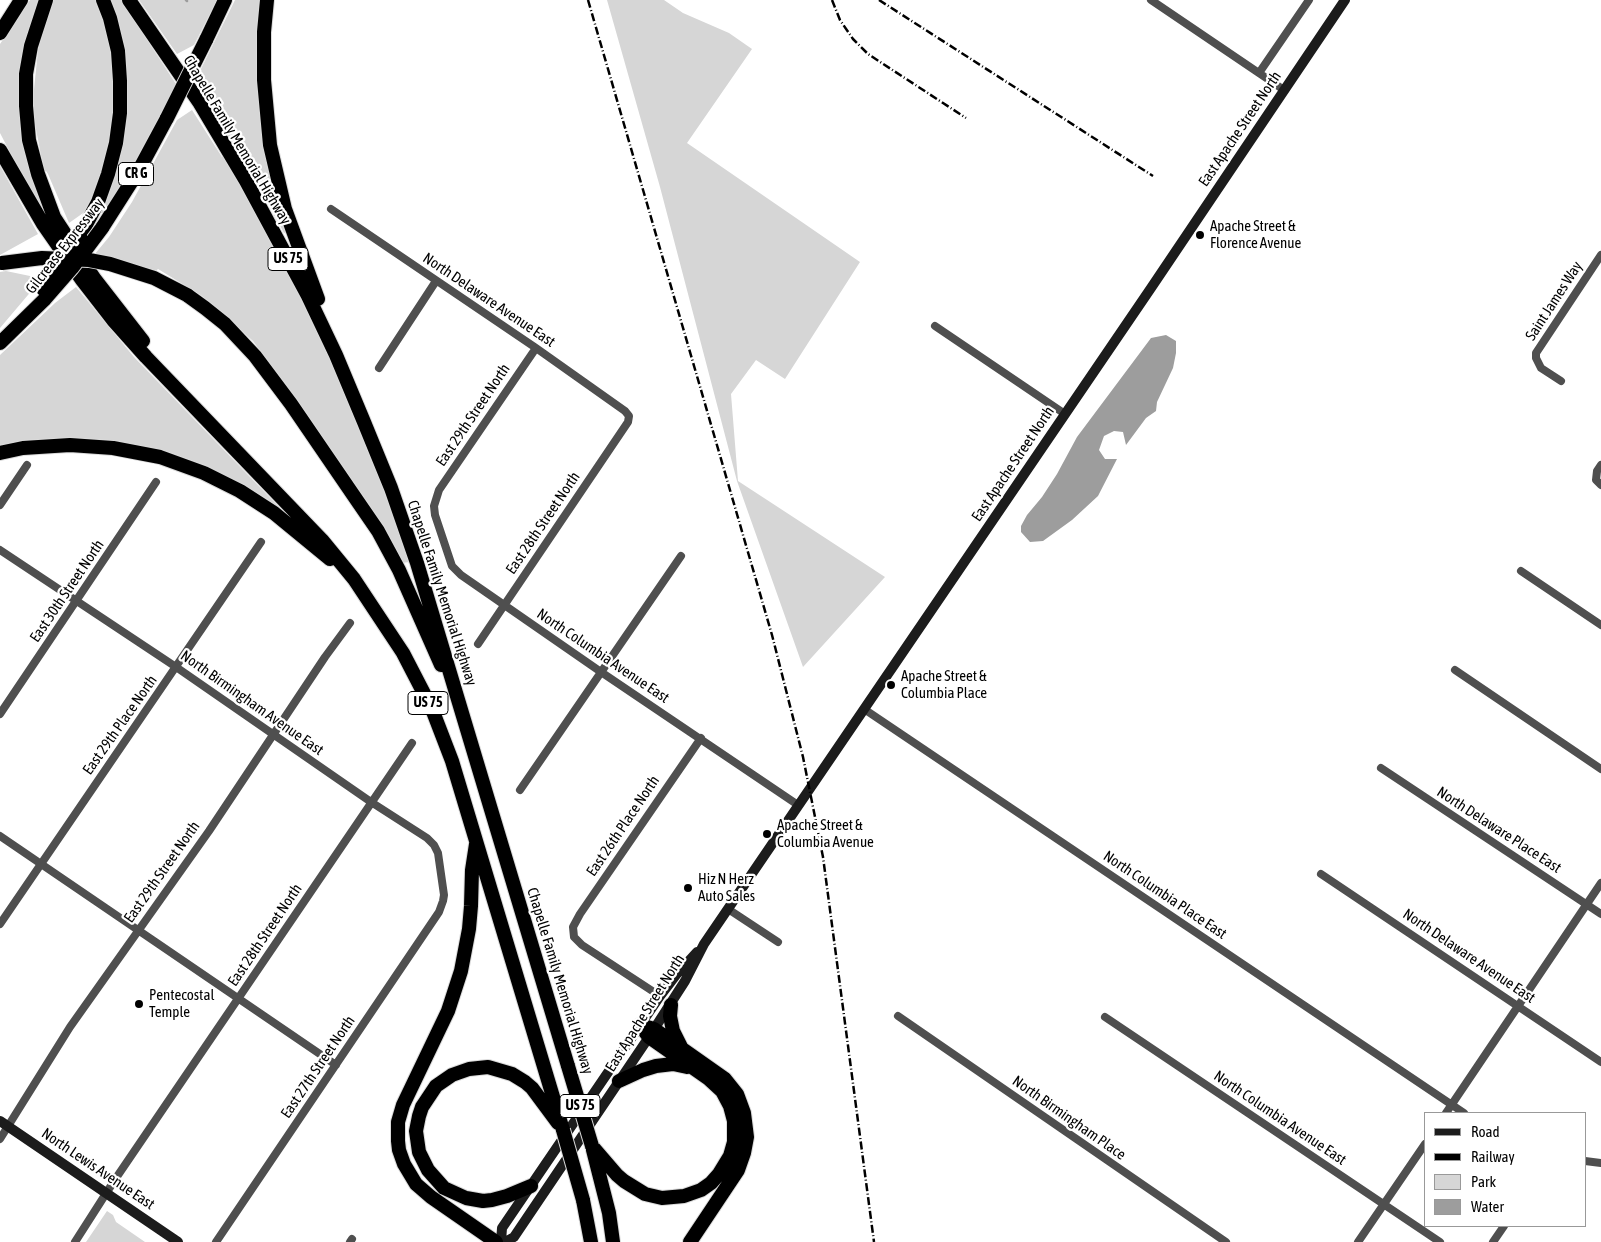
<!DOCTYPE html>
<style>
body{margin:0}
#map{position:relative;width:1601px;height:1242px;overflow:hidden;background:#fff;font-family:"Asap Condensed",sans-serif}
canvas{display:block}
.legend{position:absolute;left:1424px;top:1112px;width:162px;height:115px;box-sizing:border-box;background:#fff;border:1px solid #999;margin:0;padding:6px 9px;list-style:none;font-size:15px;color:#000}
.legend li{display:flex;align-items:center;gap:10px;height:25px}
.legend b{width:25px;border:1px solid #999}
</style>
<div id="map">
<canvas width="1601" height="1242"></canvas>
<ul class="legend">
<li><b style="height:6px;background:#1c1c1c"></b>Road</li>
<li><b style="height:6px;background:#000"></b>Railway</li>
<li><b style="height:14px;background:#d6d6d6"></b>Park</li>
<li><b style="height:14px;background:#9d9d9d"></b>Water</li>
</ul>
</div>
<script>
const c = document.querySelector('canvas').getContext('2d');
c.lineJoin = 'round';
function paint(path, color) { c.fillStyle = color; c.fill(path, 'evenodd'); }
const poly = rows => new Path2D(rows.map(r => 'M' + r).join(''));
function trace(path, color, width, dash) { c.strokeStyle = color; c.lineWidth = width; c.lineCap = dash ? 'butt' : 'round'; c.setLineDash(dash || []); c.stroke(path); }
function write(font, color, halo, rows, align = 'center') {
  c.font = font + ' "Asap Condensed",sans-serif'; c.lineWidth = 4.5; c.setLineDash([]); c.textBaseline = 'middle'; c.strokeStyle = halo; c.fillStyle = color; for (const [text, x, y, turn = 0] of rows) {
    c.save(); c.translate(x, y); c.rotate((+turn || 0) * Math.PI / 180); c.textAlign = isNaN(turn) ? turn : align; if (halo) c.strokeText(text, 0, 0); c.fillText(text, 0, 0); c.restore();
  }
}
const green = poly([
 [30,0,39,0,24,49,27,157,38,195,45,206,39,208,0,133,0,44],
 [53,0,96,0,102,14,112,43,117,89,110,154,92,200,86,211,69,223,48,174,46,171,44,171,34,119,33,99,38,50,42,31],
 [108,0,121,0,176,84,144,147,103,214,100,212,113,180,123,131],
 [139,0,217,0,194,45,177,54],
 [235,0,264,0,260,36,288,232,284,233,263,195,195,81],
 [607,0,664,0,683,13,729,33,752,49,687,143,860,262,785,379,756,360,731,394,738,481,885,577,803,667,737,481,660,187],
 [192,110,222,157,225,156,303,302,345,390,376,469,410,562,401,563,285,385,253,341,202,296,158,269,156,271,121,260,94,255,109,237,132,202,177,120],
 [0,166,38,234,0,255],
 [6,271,30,276,39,282,0,328,0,272],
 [76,287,134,357,280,508,278,511,141,448,0,449,0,355,55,303],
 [107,1211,113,1215,116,1222,145,1242,86,1242]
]);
const water = poly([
 [1166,335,1176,341,1176,353,1173,368,1157,402,1156,411,1146,418,1126,445,1123,432,1114,431,1104,436,1099,450,1105,459,1117,459,1098,496,1072,520,1043,541,1030,542,1021,532,1021,526,1027,515,1042,497,1057,474,1077,437,1151,338]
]);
const stream = poly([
 [186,0,187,1]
]);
const minor = poly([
 [1151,0,1284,90],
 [1259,73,1309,0],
 [331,209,536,348,625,411,629,416,628,422,478,644],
 [935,326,1065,414],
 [536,348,439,490,434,506,435,515,452,566,461,575,601,672,798,805],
 [379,368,436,281],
 [1561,381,1541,368,1536,358,1536,353,1601,255],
 [1601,465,1597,471,1596,480,1601,485],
 [0,505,27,465],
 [0,550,176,667,371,802,427,838,434,845,438,853,444,895,443,901,439,912,216,1242],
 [1521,571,1601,625],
 [1455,670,1601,769],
 [864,709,1464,1113],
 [0,714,156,482],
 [1381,768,1601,914],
 [520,790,681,556],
 [0,836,336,1065],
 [1321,874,1601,1062],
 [728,909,778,942],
 [0,924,261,542],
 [660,996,582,945,574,937,573,927,580,914,701,738],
 [898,1016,1226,1242],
 [1105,1017,1440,1242],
 [1446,1113,1601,883],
 [0,1139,70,1027,209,831,325,657,350,623],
 [1585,1161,1601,1163],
 [75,1242,114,1181,412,743],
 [350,1242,352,1239],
 [1358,1242,1425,1144],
 [1493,1242,1504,1226]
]);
const secondary = poly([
 [0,1121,178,1242],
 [501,1242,502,1228,660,996,676,975,697,952],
 [505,1242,514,1237,649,1037,685,981,704,944,1151,288,1345,0]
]);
const motorway = poly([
 [46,0,31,46,26,74,26,106,29,140,38,174,54,217,94,278,143,341],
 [129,0,199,102,246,181,308,296,336,355,364,422,391,488,417,563,568,1066],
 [267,0,264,32,264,80,270,145,285,209,318,299],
 [0,33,21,0],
 [206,40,225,0],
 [0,150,43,224,82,280,113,320,146,357,322,540,354,579,403,653,432,709,452,761,563,1130],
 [102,228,139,170,167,118],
 [80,236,98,202,108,174,116,143,120,113,120,81,118,51,110,18,103,0],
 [187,295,205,308,225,324,255,356,291,404,356,499,378,531,399,570,441,665],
 [0,343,45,299],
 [0,453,23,448,70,445,113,448,160,457,204,473,240,491,274,513,330,559],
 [476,844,472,870,471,906,469,929,461,971,448,1011,403,1105,398,1122,398,1141,399,1150,404,1164,416,1184,431,1197,496,1242],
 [671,1005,670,1016,673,1031,681,1047],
 [640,1025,654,1029,725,1079,737,1094,744,1113,747,1137,744,1153,738,1170,690,1242],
 [619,1081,643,1070,656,1066,673,1064,687,1067],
 [592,1146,617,1175,624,1181,645,1194,662,1198,684,1196,701,1190,711,1183,719,1174,730,1156,734,1142,734,1121,730,1106,722,1091,709,1079,649,1037,640,1025],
 [593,1150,609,1213,613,1242],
 [531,1186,507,1196,492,1200,483,1201,466,1198,444,1188,428,1170,419,1152,416,1131,419,1116,422,1107,436,1086,452,1075,469,1069,488,1067,512,1074,525,1082,532,1088,558,1123],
 [583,1200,591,1242]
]);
const rail = poly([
 [588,0,772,635,803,757,823,857,874,1242],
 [832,0,840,20,853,39,868,54,966,118],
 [879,0,1153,176]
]);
const motorwayBridge = poly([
 [167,118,206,40],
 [2,263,42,258,89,260,110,264,154,278,187,295],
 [43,289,80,236],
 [45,299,72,268,102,228],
 [568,1066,592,1146],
 [563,1130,583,1200]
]);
const markers = [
 [1200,235,5,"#000"],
 [891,685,5,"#000"],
 [767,834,5,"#000"],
 [688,888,5,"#000"],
 [139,1004,5,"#000"]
];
const shields = [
 [136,174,35],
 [288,259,40],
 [428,703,40],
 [580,1106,40]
];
const shieldNames = [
 ["CR G",136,174],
 ["US 75",288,259],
 ["US 75",428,703],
 ["US 75",580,1106]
];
const streetNames = [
 ["East Apache Street North",1240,129,-56],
 ["Chapelle Family Memorial Highway",237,140,59],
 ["Gilcrease Expressway",65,246,-52],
 ["North Delaware Avenue East",489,300,34],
 ["Saint James Way",1554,301,-57],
 ["East 29th Street North",473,415,-56],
 ["East Apache Street North",1013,464,-56],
 ["East 28th Street North",543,523,-56],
 ["East 30th Street North",67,591,-56],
 ["Chapelle Family Memorial Highway",442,593,72],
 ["North Columbia Avenue East",603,656,34],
 ["North Birmingham Avenue East",252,703,35],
 ["East 29th Place North",120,725,-55],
 ["East 26th Place North",623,826,-56],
 ["North Delaware Place East",1499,830,33],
 ["East 29th Street North",162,872,-55],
 ["North Columbia Place East",1165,895,34],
 ["East 28th Street North",265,935,-56],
 ["North Delaware Avenue East",1469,956,34],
 ["Chapelle Family Memorial Highway",560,981,73],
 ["East Apache Street North",645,1013,-58],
 ["East 27th Street North",318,1067,-56],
 ["North Birmingham Place",1069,1118,35],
 ["North Columbia Avenue East",1280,1118,34],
 ["North Lewis Avenue East",98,1169,34]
];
const poiNames = [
 ["Apache Street &",1210,226],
 ["Florence Avenue",1210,243],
 ["Apache Street &",901,676],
 ["Columbia Place",901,693],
 ["Apache Street &",777,825],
 ["Columbia Avenue",777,842],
 ["Hiz N Herz",698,879],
 ["Auto Sales",698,896],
 ["Pentecostal",149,995],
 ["Temple",149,1012]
];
paint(green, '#d6d6d6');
paint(water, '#9d9d9d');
trace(stream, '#9d9d9d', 2.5);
trace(motorway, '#dbdbdb', 16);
trace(minor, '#4f4f4f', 8);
trace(secondary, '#1c1c1c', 10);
trace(motorway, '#000', 14);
trace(rail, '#000', 2.5, [8, 2.5, 1, 2.5]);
trace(motorwayBridge, '#dbdbdb', 16, []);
trace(motorwayBridge, '#000', 14);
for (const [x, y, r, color] of markers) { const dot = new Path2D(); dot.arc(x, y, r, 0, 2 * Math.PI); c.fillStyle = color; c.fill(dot); trace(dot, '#fff', 2); }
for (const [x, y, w] of shields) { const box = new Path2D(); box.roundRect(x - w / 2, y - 11.5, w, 23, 4); c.fillStyle = '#fff'; c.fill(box); trace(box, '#000', 1); }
write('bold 14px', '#000', null, shieldNames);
write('15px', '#000', '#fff', streetNames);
write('15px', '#000', '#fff', poiNames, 'left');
</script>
